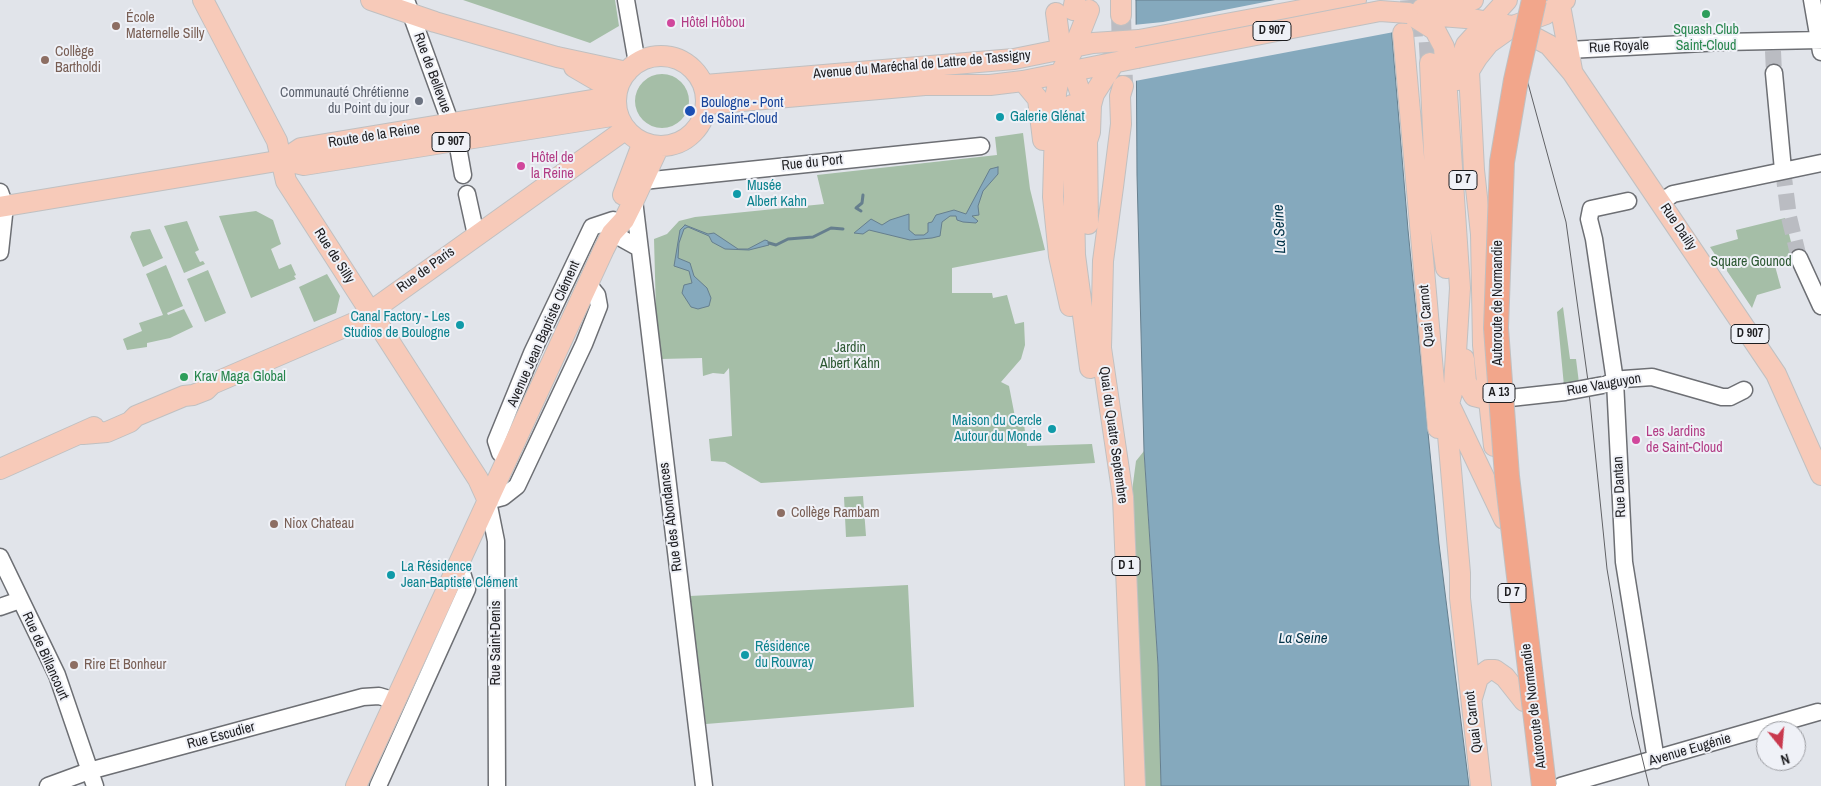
<!DOCTYPE html>
<meta charset="utf-8">
<style>
body{margin:0}
#map{position:relative;width:1821px;height:786px;overflow:hidden;background:#e1e4ea;font-family:"Archivo Narrow",sans-serif}
canvas{display:block}
.north{position:absolute;left:1756px;top:721px;width:50px;height:50px;box-sizing:border-box;background:#eff1f7;border:1px solid #9b9ca1;border-radius:50%;rotate:163deg;font-size:14px;font-weight:700;line-height:20px;text-align:center;color:#1d1d20}
.north::after{content:'';display:block;margin:auto;width:18px;height:22px;background:#c9394e;clip-path:polygon(50% 0,100% 100%,50% 72%,0 100%)}
</style>
<div id="map">
<canvas width="1821" height="786"></canvas>
<div class="north">N</div>
</div>
<script>
const c = document.querySelector('canvas').getContext('2d');
c.lineJoin = 'round';
function paint(path, color) { c.fillStyle = color; c.fill(path, 'evenodd'); }
const poly = rows => new Path2D(rows.map(r => 'M' + r).join(''));
function trace(path, color, width, dash) { c.strokeStyle = color; c.lineWidth = width; c.lineCap = dash ? 'butt' : 'round'; c.setLineDash(dash || []); c.stroke(path); }
function write(font, color, halo, rows, align = 'center') {
  c.font = font + ' "Archivo Narrow",sans-serif'; c.lineWidth = 4; c.setLineDash([]); c.textBaseline = 'middle'; c.strokeStyle = halo; c.fillStyle = color; for (const [text, x, y, turn = 0] of rows) {
    c.save(); c.translate(x, y); c.rotate((+turn || 0) * Math.PI / 180); c.textAlign = isNaN(turn) ? turn : align; if (halo) c.strokeText(text, 0, 0); c.fillText(text, 0, 0); c.restore();
  }
}
const green = poly([
 [463,0,615,0,619,26,590,43],
 '635 101a27 27 0 1 1 54 0a27 27 0 1 1-54 0Z',
 [1023,133,1030,189,1045,250,952,268,952,293,992,293,993,298,1007,295,1015,324,1024,322,1025,345,1021,359,1001,382,1009,386,1015,417,1023,417,1027,446,1092,444,1095,463,761,483,725,462,711,461,709,439,732,436,729,368,724,374,713,373,703,376,702,358,661,359,656,313,654,239,667,234,679,221,695,217,824,204,817,175,997,155,995,137],
 [256,211,273,220,281,244,271,249,279,269,291,264,296,275,294,276,296,279,251,298,219,216],
 [1785,218,1796,262,1775,266,1781,288,1757,295,1752,308,1727,271,1727,259,1716,256,1710,247,1738,239,1736,230],
 [187,221,199,250,195,252,200,262,203,261,205,264,184,273,164,226],
 [150,229,163,258,143,267,130,237,132,232],
 [166,265,183,306,167,313,168,315,184,309,193,327,170,338,147,343,147,347,127,350,123,339,142,331,139,323,163,315,146,274],
 [208,270,226,313,205,322,187,279],
 [327,274,340,296,336,313,314,322,299,287],
 [1563,307,1570,359,1576,359,1579,383,1564,386,1557,312],
 [1144,451,1158,665,1161,786,1141,786,1130,506,1136,461],
 [863,496,866,536,846,537,844,497],
 [908,585,914,707,706,724,690,596]
]);
const water = poly([
 [1136,0,1389,0,1408,230,1439,544,1469,786,1161,786,1158,665,1144,451,1137,175,1136,0],
 [998,167,998,174,983,191,978,206,979,215,972,216,978,221,976,223,963,222,957,220,956,216,950,216,942,222,940,236,932,238,910,240,869,230,863,234,854,233,871,219,882,225,890,220,909,214,909,230,915,235,924,235,928,232,928,223,932,222,936,215,954,210,966,214,990,169,998,167],
 [685,225,708,234,714,233,738,249,748,249,765,240,768,241,769,245,749,250,725,249,712,242,709,236,688,227,684,229,679,243,678,258,690,263,694,276,707,288,711,298,709,306,698,309,691,307,682,293,684,285,692,283,689,271,674,266,680,230,685,225]
]);
const pier = poly([
 [1275,0,1392,0,1394,32,1135,81,1133,25,1163,22]
]);
const stream = poly([
 [861,211,856,208,862,203,863,195],
 [769,243,776,245,788,239,813,237,831,228,843,229]
]);
const minorTunnel = poly([
 [1773,51,1774,73],
 [1783,170,1789,217,1799,258]
]);
const majorTunnel = poly([
 [1410,0,1413,37],
 [1427,12,1430,63],
 [1121,15,1123,86]
]);
const minor = poly([
 [406,0,457,141,463,175],
 [626,0,637,63],
 [1812,0,1821,52],
 [1568,50,1723,42,1821,40],
 [1774,73,1783,170],
 [643,181,981,146],
 [0,192,5,206,0,252],
 [467,194,476,235],
 [634,200,704,786],
 [1628,201,1591,209,1589,219,1594,239,1615,381,1624,562,1656,760],
 [1661,202,1673,194,1821,163],
 [612,233,639,248],
 [1799,258,1821,306],
 [1607,384,1624,379,1652,377,1722,397,1730,397,1744,390],
 [1492,400,1565,392],
 [507,459,500,453,496,441,532,353,592,227,613,220],
 [0,557,57,675,95,786],
 [0,607,20,600],
 [48,786,89,771,363,697,379,696,396,701],
 [378,786,467,589,459,563],
 [497,786,496,541,488,501,503,497,517,486,584,344,599,306,597,295,588,284],
 [1561,786,1818,712]
]);
const major = poly([
 [203,0,277,141,286,181,478,479,488,501],
 [371,0,435,22,557,57,627,72],
 [1559,0,1572,70],
 [1422,9,1473,0],
 [1073,10,1075,0],
 [1056,13,1061,51,1073,71,1082,98,1082,118],
 [1408,13,1435,30,1444,47,1460,288,1454,385,1449,404,1448,435,1460,573,1460,598,1481,786],
 [1415,14,1466,18,1513,26,1549,45,1572,72,1776,374,1821,475],
 [1121,15,1121,0],
 [1403,33,1438,428],
 '616 101a45 45 0 1 1 90 0a45 45 0 1 1-90 0Z',
 [1430,63,1436,197,1446,268],
 [574,67,617,92],
 [1458,80,1459,64,1466,45,1507,0],
 [1023,81,1038,99,1043,140],
 [705,85,1014,59,1093,43,1139,40,1356,0],
 [1123,86,1120,96,1121,124,1113,187,1103,261,1101,348,1123,497,1135,786],
 [707,104,925,85,990,85,1023,81,1137,58],
 [1072,105,1075,255,1090,368],
 [283,160,301,148,616,96],
 [623,195,643,142],
 [0,207,283,160,304,165,618,115],
 [1088,224,1087,141,1090,132,1091,105,1094,94,1114,63],
 [1070,306,1059,256,1053,197,1056,93,1060,74,1074,48,1089,10],
 [1464,359,1466,382,1474,396,1490,400],
 [1451,408,1504,519],
 [83,434,107,432,130,422,136,416,184,396,193,395,206,390,212,384,356,322,626,129],
 [1494,446,1483,345,1481,234,1474,170,1469,71,1477,58,1489,43,1513,26,1546,14,1565,0],
 [0,469,94,427],
 [1472,698,1478,678,1488,670,1495,670,1505,677,1524,701],
 [356,786,604,249,612,233,624,220,634,200,659,146]
]);
const tram = poly([
 [1526,76,1566,222,1588,381],
 [1589,392,1607,569,1632,716,1649,786]
]);
const minorBridge = poly([
 [1565,392,1603,385]
]);
const majorBridge = poly([
 [1137,58,1380,11,1408,13]
]);
const highwayBridge = poly([
 [1534,0,1516,80,1502,162,1496,328,1507,476,1544,786]
]);
const markers = [
 [1706,14,5,"#2e9e5b"],
 [671,23,5,"#d1479c"],
 [116,26,5,"#8d6e63"],
 [45,60,5,"#8d6e63"],
 [419,101,5,"#6b7280"],
 [690,111,6,"#1a4fb4"],
 [1000,117,5,"#0f9aa8"],
 [521,166,5,"#d1479c"],
 [737,194,5,"#0f9aa8"],
 [460,325,5,"#0f9aa8"],
 [184,377,5,"#2e9e5b"],
 [1052,429,5,"#0f9aa8"],
 [1636,440,5,"#d1479c"],
 [781,513,5,"#8d6e63"],
 [274,524,5,"#8d6e63"],
 [391,575,5,"#0f9aa8"],
 [745,655,5,"#0f9aa8"],
 [74,665,5,"#8d6e63"]
];
const shields = [
 [1272,31,38],
 [451,142,38],
 [1463,180,28],
 [1750,334,38],
 [1499,393,32],
 [1126,566,28],
 [1512,593,28]
];
const shieldNames = [
 ["D 907",1272,31],
 ["D 907",451,142],
 ["D 7",1463,180],
 ["D 907",1750,334],
 ["A 13",1499,393],
 ["D 1",1126,566],
 ["D 7",1512,593]
];
const educationNames = [
 ["École",126,18],
 ["Maternelle Silly",126,34],
 ["Collège",55,52],
 ["Bartholdi",55,68],
 ["Collège Rambam",791,513],
 ["Niox Chateau",284,524],
 ["Rire Et Bonheur",84,665]
];
const hotelNames = [
 ["Hôtel Hôbou",681,23],
 ["Hôtel de",531,158],
 ["la Reine",531,174],
 ["Les Jardins",1646,432],
 ["de Saint-Cloud",1646,448]
];
const leisureNames = [
 ["Squash Club",1706,30],
 ["Saint-Cloud",1706,46],
 ["Krav Maga Global",194,377,"left"]
];
const streetNames = [
 ["Rue Royale",1619,47,-3],
 ["Avenue du Maréchal de Lattre de Tassigny",922,65,-5],
 ["Rue de Bellevue",432,73,70],
 ["Route de la Reine",374,136,-9],
 ["Rue du Port",812,163,-6],
 ["Rue Dailly",1678,227,56],
 ["Rue de Silly",334,256,57],
 ["Rue de Paris",426,270,-36],
 ["Autoroute de Normandie",1498,303,-90],
 ["Quai Carnot",1427,316,-95],
 ["Avenue Jean Baptiste Clément",544,334,-66],
 ["Rue Vauguyon",1604,385,-10],
 ["Quai du Quatre Septembre",1113,435,82],
 ["Rue Dantan",1620,487,-93],
 ["Rue des Abondances",671,517,-97],
 ["Rue Saint-Denis",496,643,-90],
 ["Rue de Billancourt",45,656,66],
 ["Autoroute de Normandie",1534,706,-97],
 ["Quai Carnot",1474,722,-97],
 ["Rue Escudier",221,736,-15],
 ["Avenue Eugénie",1690,750,-16]
];
const worshipNames = [
 ["Communauté Chrétienne",409,93],
 ["du Point du jour",409,109]
];
const transitNames = [
 ["Boulogne - Pont",701,103],
 ["de Saint-Cloud",701,119]
];
const cultureNames = [
 ["Galerie Glénat",1010,117],
 ["Musée",747,186],
 ["Albert Kahn",747,202],
 ["Canal Factory - Les",450,317,"right"],
 ["Studios de Boulogne",450,333,"right"],
 ["Maison du Cercle",1042,421,"right"],
 ["Autour du Monde",1042,437,"right"],
 ["La Résidence",401,567],
 ["Jean-Baptiste Clément",401,583],
 ["Résidence",755,647],
 ["du Rouvray",755,663]
];
const parkNames = [
 ["Square Gounod",1751,262],
 ["Jardin",850,348],
 ["Albert Kahn",850,364]
];
const waterNames = [
 ["La Seine",1280,229,-93],
 ["La Seine",1303,639]
];
paint(green, '#a5bea7');
paint(water, '#85a9bd');
trace(water, '#667f8e', 1);
paint(pier, '#e1e4ea');
trace(stream, '#667f8e', 3);
trace(minorTunnel, '#babcc2', 16, [16, 8]);
trace(majorTunnel, '#babcc2', 20, [20, 10]);
trace(minor, '#6d6f74', 19);
trace(major, '#c0c0c1', 22);
trace(minor, '#fff', 16);
trace(major, '#f7cab9', 20);
trace(tram, '#606165', 1);
trace(minorBridge, '#6d6f74', 19, []);
trace(majorBridge, '#c0c0c1', 22, []);
trace(highwayBridge, '#c0c0c1', 26, []);
trace(minorBridge, '#fff', 16);
trace(majorBridge, '#f7cab9', 20);
trace(highwayBridge, '#f2a68b', 24);
for (const [x, y, r, color] of markers) { const dot = new Path2D(); dot.arc(x, y, r, 0, 2 * Math.PI); c.fillStyle = color; c.fill(dot); trace(dot, '#eff1f7', 2); }
for (const [x, y, w] of shields) { const box = new Path2D(); box.roundRect(x - w / 2, y - 9.5, w, 19, 4); c.fillStyle = '#eff1f7'; c.fill(box); trace(box, '#1d1d20', 1); }
write('bold 12px', '#1d1d20', null, shieldNames);
write('14px', '#785e54', '#eff1f7', educationNames, 'left');
write('14px', '#b23c85', '#eff1f7', hotelNames, 'left');
write('14px', '#27864d', '#eff1f7', leisureNames);
write('14px', '#1d1d20', '#eff1f7', streetNames);
write('14px', '#5b616d', '#eff1f7', worshipNames, 'right');
write('14px', '#164399', '#eff1f7', transitNames, 'left');
write('14px', '#0d838f', '#eff1f7', cultureNames, 'left');
write('14px', '#2c5832', '#eff1f7', parkNames);
write('italic 15px', '#003348', '#eff1f7', waterNames);
</script>
